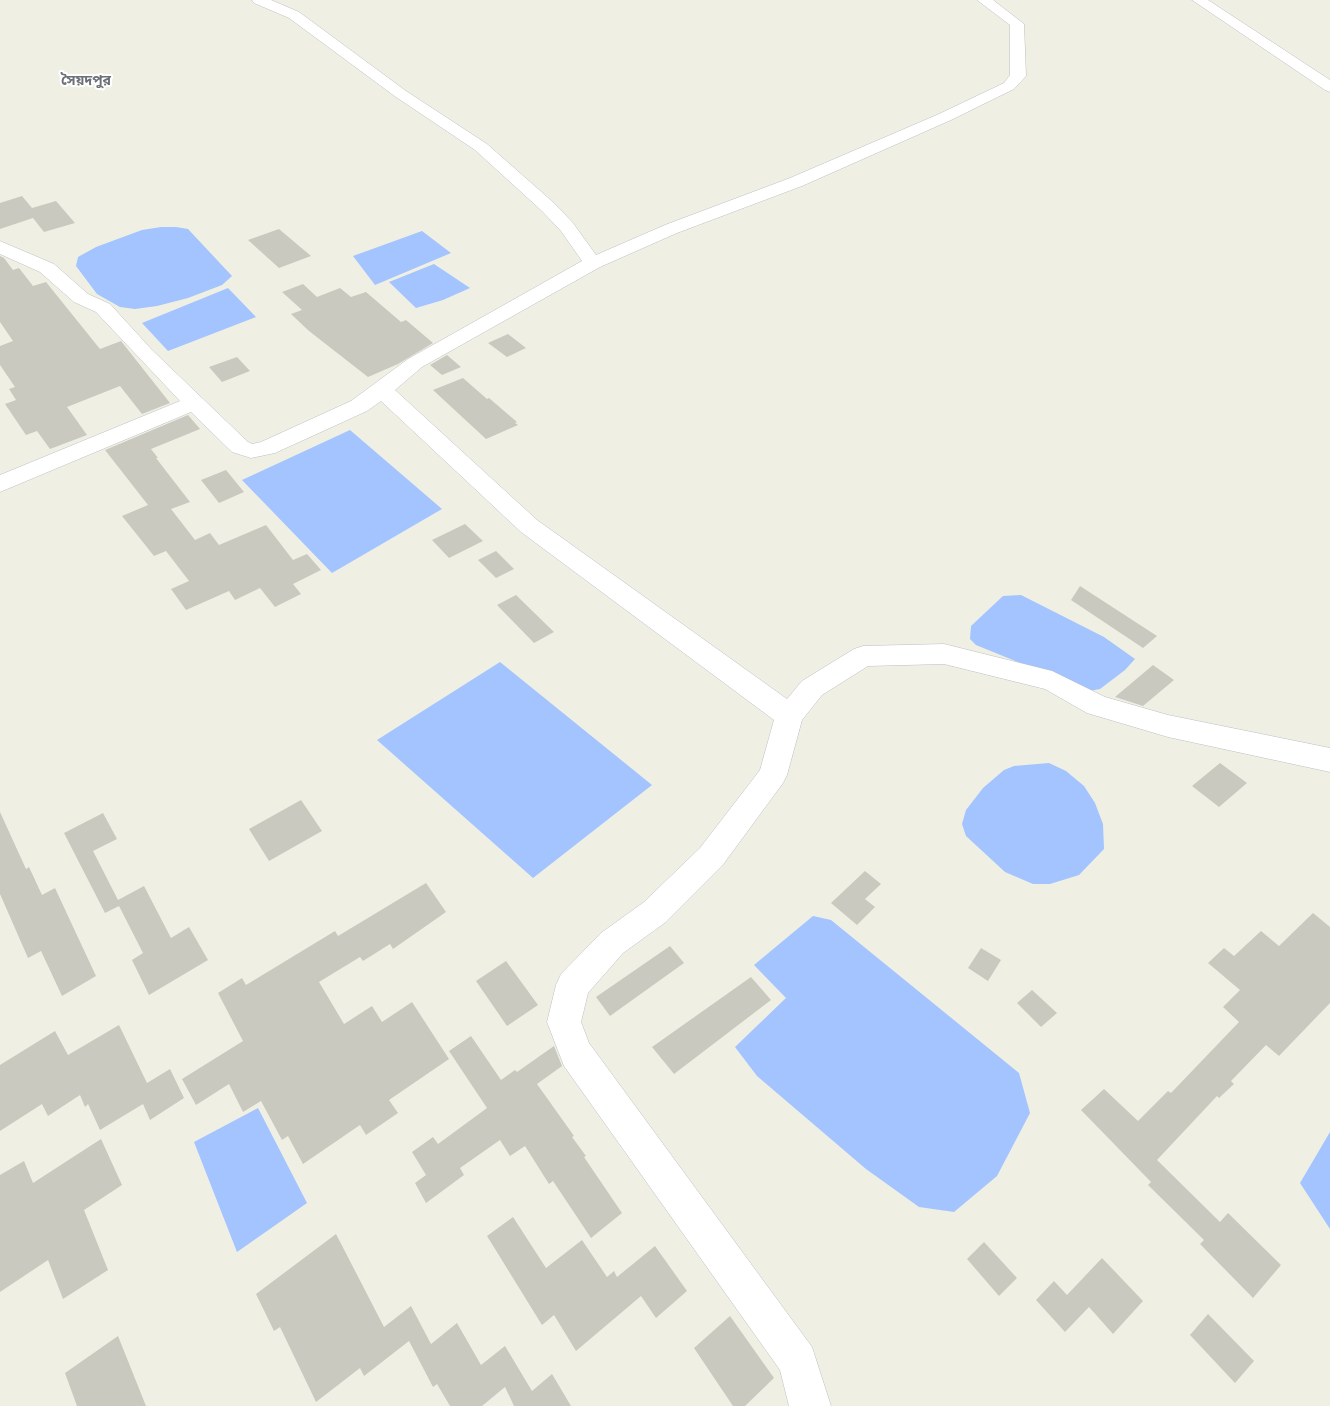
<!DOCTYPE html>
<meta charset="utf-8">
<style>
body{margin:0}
canvas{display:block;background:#efefe3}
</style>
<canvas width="1330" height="1406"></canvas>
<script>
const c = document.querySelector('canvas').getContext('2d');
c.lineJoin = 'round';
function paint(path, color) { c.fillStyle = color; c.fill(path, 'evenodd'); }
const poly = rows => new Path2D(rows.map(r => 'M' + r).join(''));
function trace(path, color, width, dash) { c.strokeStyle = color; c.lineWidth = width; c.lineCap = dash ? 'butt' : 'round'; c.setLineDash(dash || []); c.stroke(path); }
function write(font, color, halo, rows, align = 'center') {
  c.font = font + ' "IBM Plex Sans","Noto Sans Bengali",sans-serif'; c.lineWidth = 4; c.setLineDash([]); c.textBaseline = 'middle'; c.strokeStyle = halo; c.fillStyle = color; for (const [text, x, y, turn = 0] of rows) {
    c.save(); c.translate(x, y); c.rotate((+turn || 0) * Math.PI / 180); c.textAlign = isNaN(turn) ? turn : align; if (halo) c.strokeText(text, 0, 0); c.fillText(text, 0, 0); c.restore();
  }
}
const water = poly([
 [161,227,176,227,188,229,232,276,222,285,188,298,157,306,135,309,120,307,97,294,76,266,78,257,96,247,142,230],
 [422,231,451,253,375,285,353,256],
 [434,264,470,288,443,300,416,308,389,282],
 [228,288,256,317,168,351,142,323],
 [350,430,442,509,332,573,242,480],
 [1021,595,1104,637,1135,659,1125,670,1100,689,1089,691,976,645,970,639,971,626,1003,596],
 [500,662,652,785,533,878,377,740],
 [1049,763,1066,771,1084,786,1095,803,1103,824,1104,849,1079,875,1050,884,1033,884,1005,872,966,836,962,824,966,810,983,788,1004,770,1014,766],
 [813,916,831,920,1019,1073,1030,1113,997,1176,954,1212,919,1207,866,1169,757,1076,735,1047,786,998,754,965],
 [258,1108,307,1203,237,1252,194,1142],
 [1330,1132,1330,1229,1300,1183]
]);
const building = poly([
 [22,196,32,208,56,201,75,223,44,232,33,218,0,229,0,203],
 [279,229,311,256,279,268,248,240],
 [0,256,4,258,13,270,19,268,33,286,46,282,100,349,121,341,170,403,142,414,120,386,67,407,87,435,50,449,37,431,26,435,5,404,16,400,9,389,15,387,0,365,0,346,13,341,0,322],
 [303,284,317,297,340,288,351,297,366,292,401,322,406,320,433,343,398,364,368,377,309,331,291,314,302,310,282,292],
 [508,334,526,348,507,357,488,343],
 [447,355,461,367,442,375,430,365],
 [237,357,250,371,222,382,209,367],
 [463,378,487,399,489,398,517,422,515,423,518,425,486,439,433,390],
 [188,415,200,429,151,449,158,458,156,458,190,502,171,509,195,540,210,533,219,545,266,525,293,560,307,554,321,570,293,584,301,594,275,607,260,588,235,600,229,591,186,610,171,589,189,581,166,551,154,556,122,516,148,505,105,450],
 [226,470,244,492,219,503,201,480],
 [465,524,483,541,449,558,432,540],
 [496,551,514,569,496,578,478,560],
 [1080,586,1157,636,1143,648,1071,600],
 [516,595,554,632,534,643,497,605],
 [1153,665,1174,680,1143,706,1115,697],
 [1220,763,1247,783,1219,807,1192,786],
 [301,800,322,831,269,861,249,829],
 [0,812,26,869,29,867,42,895,55,888,96,976,62,996,41,951,28,958,0,894],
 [103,813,117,839,93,851,118,900,144,886,171,938,189,927,208,960,149,995,132,960,143,953,119,906,105,913,64,833],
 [865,871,881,884,865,899,875,907,857,925,831,903],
 [426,883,446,912,393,949,390,944,363,961,360,957,319,982,344,1024,372,1006,382,1022,412,1002,449,1059,389,1100,398,1113,366,1135,360,1125,303,1164,288,1136,282,1140,261,1101,243,1112,229,1084,196,1105,182,1079,243,1041,218,993,242,978,246,985,335,931,338,936],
 [1313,913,1330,927,1330,1003,1279,1056,1266,1045,1231,1081,1234,1084,1219,1098,1217,1096,1157,1160,1220,1222,1228,1213,1281,1265,1253,1298,1200,1244,1204,1240,1148,1185,1151,1182,1081,1110,1104,1089,1138,1121,1168,1091,1171,1093,1239,1022,1223,1007,1240,990,1208,963,1224,948,1234,956,1261,931,1279,946],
 [670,946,684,963,610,1016,596,997],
 [981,948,1001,960,988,981,968,968],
 [506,961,538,1005,507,1026,476,981],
 [751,977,771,1000,674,1074,652,1047],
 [1032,990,1057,1013,1041,1027,1017,1003],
 [119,1025,147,1083,170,1069,184,1098,150,1120,143,1104,100,1130,88,1104,85,1107,80,1095,48,1116,42,1104,0,1131,0,1065,55,1031,68,1055],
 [471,1036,501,1080,515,1070,517,1072,554,1046,562,1066,537,1084,574,1136,572,1137,586,1156,584,1157,622,1213,591,1238,553,1181,549,1184,525,1146,510,1156,500,1140,460,1168,464,1175,426,1203,415,1183,426,1175,412,1152,433,1137,438,1144,487,1108,449,1051],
 [101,1139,122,1185,84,1210,108,1270,63,1299,48,1260,0,1292,0,1175,24,1161,33,1183],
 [513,1217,546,1268,582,1240,607,1277,614,1271,617,1277,655,1246,687,1291,656,1318,641,1296,576,1351,554,1315,542,1325,487,1236],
 [336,1234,384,1327,411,1306,431,1344,457,1323,481,1365,505,1346,532,1391,552,1374,571,1406,514,1406,505,1387,482,1406,450,1406,437,1384,433,1387,409,1341,364,1376,360,1368,316,1402,280,1327,274,1331,256,1294],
 [984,1242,1017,1278,999,1296,967,1259],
 [1102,1258,1143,1301,1113,1334,1089,1307,1065,1332,1036,1300,1054,1281,1067,1295],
 [1208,1314,1254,1361,1235,1383,1190,1335],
 [730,1316,774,1378,745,1406,733,1406,694,1348],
 [118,1336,146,1406,77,1406,65,1373]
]);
const minor = poly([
 [252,0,271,0,299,12,406,91,487,144,554,203,573,223,596,255,665,225,790,178,939,114,1004,83,1010,75,1010,25,977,0,993,0,1024,24,1026,76,1014,89,951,120,802,186,677,233,600,267,422,367,395,390,537,520,787,699,802,681,854,649,863,646,944,644,1052,671,1105,697,1168,715,1330,748,1330,772,1168,737,1087,713,1045,689,944,664,868,666,822,695,802,720,787,775,783,783,722,866,666,922,623,953,588,993,581,1022,589,1043,812,1347,831,1406,789,1406,780,1370,564,1066,547,1022,556,985,561,974,601,933,644,902,700,848,760,770,774,720,521,532,381,401,367,411,275,453,251,458,232,452,191,412,0,492,0,475,180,401,96,312,74,302,40,272,0,254,0,241,54,264,88,294,110,304,152,350,202,398,248,442,252,444,261,442,351,401,408,359,582,261,561,231,542,211,475,150,396,97,289,18,254,3,252,0],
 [1192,0,1208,0,1330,80,1330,92,1325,90,1192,0]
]);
const farQuarternames = [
 ["সৈয়দপুর",86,81]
];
paint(water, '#a3c4ff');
paint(building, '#cac9c0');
trace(minor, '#bdbfc5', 1);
paint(minor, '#fff');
write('bold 14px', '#6c6f77', '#fff', farQuarternames);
</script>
